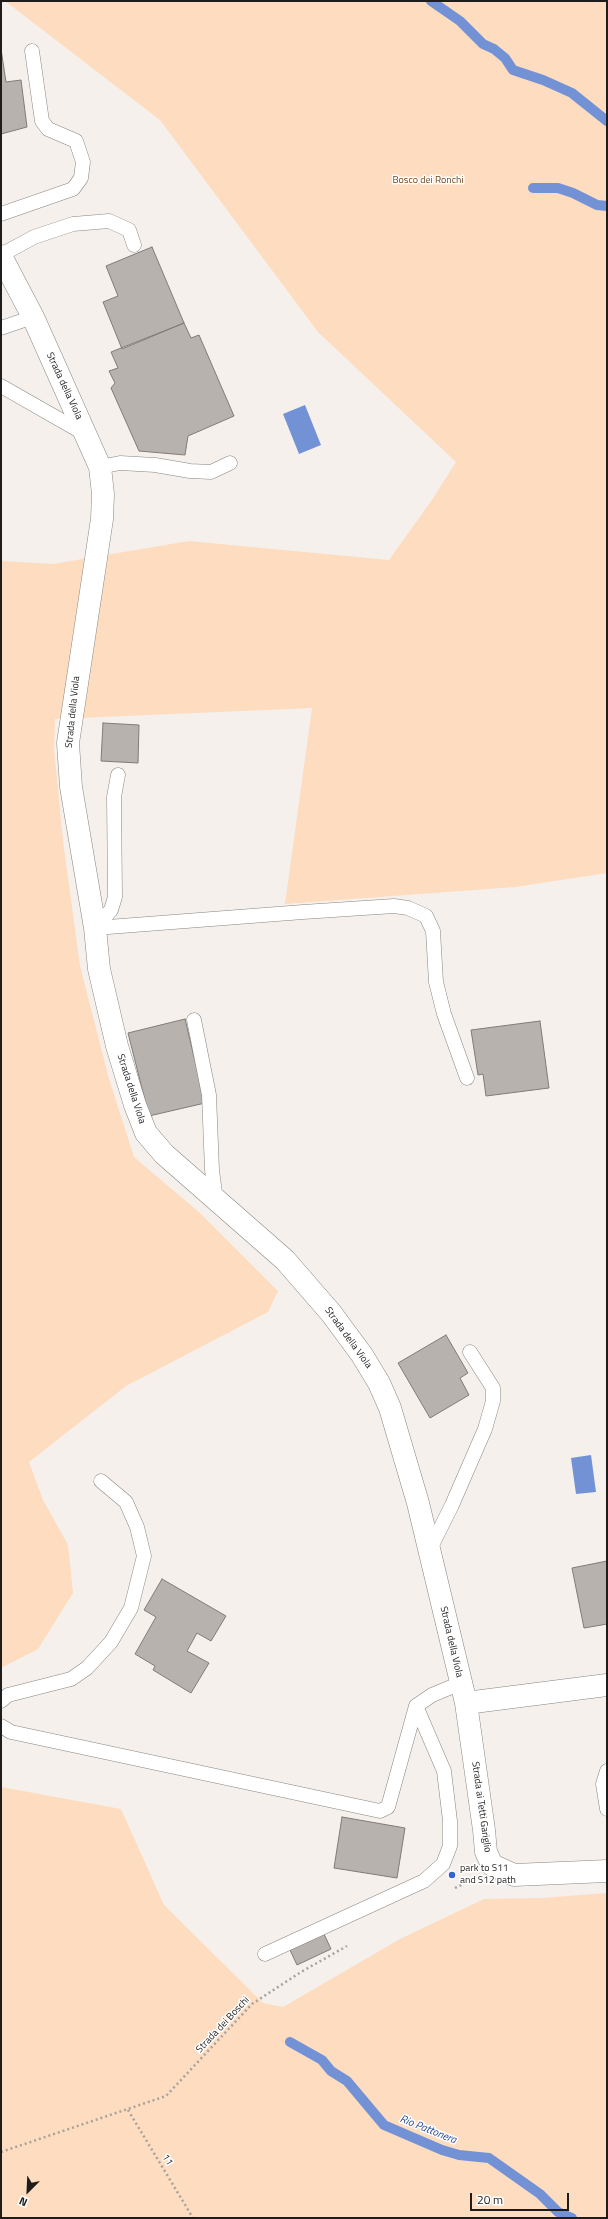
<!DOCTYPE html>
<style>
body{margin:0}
#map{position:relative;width:608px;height:2219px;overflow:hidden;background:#f5f0eb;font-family:"Titillium Web",sans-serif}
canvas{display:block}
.frame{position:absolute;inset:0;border:2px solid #1f1d1c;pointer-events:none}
.north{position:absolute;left:8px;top:2171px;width:40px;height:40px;-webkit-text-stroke:3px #fff;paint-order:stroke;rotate:204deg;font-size:11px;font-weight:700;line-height:16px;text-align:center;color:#1f1d1c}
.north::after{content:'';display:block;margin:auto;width:14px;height:18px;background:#1f1d1c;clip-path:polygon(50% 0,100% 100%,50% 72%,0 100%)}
.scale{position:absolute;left:470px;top:2193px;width:99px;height:18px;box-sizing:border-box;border:2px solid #1f1d1c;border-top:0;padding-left:5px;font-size:12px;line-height:14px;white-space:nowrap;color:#1f1d1c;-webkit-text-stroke:3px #fff;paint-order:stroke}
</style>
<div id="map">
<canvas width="608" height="2219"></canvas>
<div class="frame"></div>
<div class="north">N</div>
<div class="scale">20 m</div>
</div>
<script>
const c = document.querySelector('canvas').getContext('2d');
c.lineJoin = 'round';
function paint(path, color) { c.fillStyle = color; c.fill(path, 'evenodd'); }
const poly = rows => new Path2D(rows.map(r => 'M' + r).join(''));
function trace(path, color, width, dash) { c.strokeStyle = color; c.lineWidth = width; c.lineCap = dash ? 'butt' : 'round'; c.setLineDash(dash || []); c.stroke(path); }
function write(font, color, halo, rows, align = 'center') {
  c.font = font + ' "Titillium Web",sans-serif'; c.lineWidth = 3; c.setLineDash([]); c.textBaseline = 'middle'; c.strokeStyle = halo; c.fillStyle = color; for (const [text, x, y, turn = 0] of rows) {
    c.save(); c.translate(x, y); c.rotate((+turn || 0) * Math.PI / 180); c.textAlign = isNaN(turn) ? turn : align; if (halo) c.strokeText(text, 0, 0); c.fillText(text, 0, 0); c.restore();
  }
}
const green = poly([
 [5,1,607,1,607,873,515,887,285,904,312,708,55,719,54,748,63,841,80,966,109,1079,134,1157,200,1213,278,1291,268,1312,126,1386,29,1462,43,1500,68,1545,73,1593,38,1649,1,1668,1,561,53,564,189,541,389,560,434,497,456,462,318,332,160,120],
 [1,1787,121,1809,164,1905,263,2003,283,2007,400,1939,484,1899,542,1898,607,1893,607,2218,1,2218]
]);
const water = poly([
 [305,405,321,445,299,454,283,414],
 [591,1455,596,1492,576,1494,571,1458]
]);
const stream = poly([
 [431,1,460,21,483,44,494,49,505,58,513,70,543,80,572,93,607,121],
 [533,188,558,188,573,193,597,205,607,206],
 [290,2042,322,2060,331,2071,347,2081,384,2125,442,2150,459,2155,489,2158,540,2194,558,2212,572,2218]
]);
const building = poly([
 [1,49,6,82,21,80,27,127,1,134,1,49],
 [152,247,184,323,122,349,103,302,118,296,106,266,152,247],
 [184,323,191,338,199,335,234,416,188,436,185,455,139,451,111,388,115,383,109,371,118,368,111,352,184,323],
 [103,723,139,725,138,763,101,761,103,723],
 [185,1019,205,1103,149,1116,128,1033,185,1019],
 [540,1021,549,1088,486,1096,483,1074,478,1075,471,1030,540,1021],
 [446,1335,468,1373,460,1378,469,1395,430,1418,398,1363,446,1335],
 [607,1561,607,1624,584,1628,572,1568,607,1561],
 [162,1579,226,1616,211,1641,197,1633,187,1651,209,1663,191,1693,153,1670,155,1666,135,1654,156,1617,144,1610,162,1579],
 [342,1817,405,1828,397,1878,334,1868,342,1817],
 [324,1934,331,1949,297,1965,290,1950,324,1934]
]);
const path = poly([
 [455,1888,469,1881],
 [128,2110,193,2218],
 [1,2152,166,2096,252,2004,301,1972,347,1946]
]);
const service = poly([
 [1,214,73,189,81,178,83,162,76,141,48,129,42,121,32,51],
 [1,255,34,237,73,224,109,221,129,230,134,245],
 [1,328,33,317],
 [1,386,85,434],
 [100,467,120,463,155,465,190,471,211,472,230,463],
 [95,928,303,912,394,906,408,908,426,916,433,931,436,982,444,1014,467,1078],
 [95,928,111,910,115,897,114,797,118,775],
 [194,1020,209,1095,212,1170,216,1201],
 [429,1551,452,1505,485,1429,493,1401,493,1388,470,1352],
 [1,1701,8,1695,71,1679,87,1668,111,1642,131,1608,144,1556,137,1527,126,1502,101,1481],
 [1,1726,11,1732,380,1811,388,1807,416,1706,432,1695,461,1683],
 [607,1771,603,1784,607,1809],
 [265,1954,424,1881,443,1864,450,1846,450,1821,444,1771,416,1706]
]);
const minor = poly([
 [1,256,33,317,100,467,103,494,102,519,68,743,71,787,95,928,99,969,117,1046,135,1105,146,1133,164,1154,285,1260,331,1313,362,1355,379,1383,390,1408,418,1503,466,1703,607,1685],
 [466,1703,484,1830,486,1852,492,1865,514,1875,607,1871]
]);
const markers = [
 [452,1875,4,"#3662d2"]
];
const parkNames = [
 ["Bosco dei Ronchi",428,181]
];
const streetNames = [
 ["Strada della Viola",64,386,65],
 ["Strada della Viola",73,712,-84],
 ["Strada della Viola",131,1089,72],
 ["Strada della Viola",348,1338,54],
 ["Strada della Viola",451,1642,77],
 ["Strada ai Tetti Gariglio",481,1807,82],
 ["Strada dei Boschi",223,2025,-47],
 ["11",167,2160,60]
];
const poiNames = [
 ["park to S11",460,1869],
 ["and S12 path",460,1881]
];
const waterNames = [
 ["Rio Pattonera",428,2130,22]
];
paint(green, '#fddcbf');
paint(water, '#7392d6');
trace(stream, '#7392d6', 10);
paint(building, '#b7b2ae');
trace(building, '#807b77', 1);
trace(service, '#8a8581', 15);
trace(minor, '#8a8581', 23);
trace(path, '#a6a29e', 2.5, [2, 3]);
trace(service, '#fff', 14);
trace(minor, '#fff', 22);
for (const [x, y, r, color] of markers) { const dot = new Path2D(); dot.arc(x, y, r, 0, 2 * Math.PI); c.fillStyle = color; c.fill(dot); trace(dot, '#fff', 1.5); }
write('10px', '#71461a', '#fff', parkNames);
write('10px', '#1f1d1c', '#fff', streetNames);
write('10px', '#1f1d1c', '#fff', poiNames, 'left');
write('italic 11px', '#294a9a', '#fff', waterNames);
</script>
